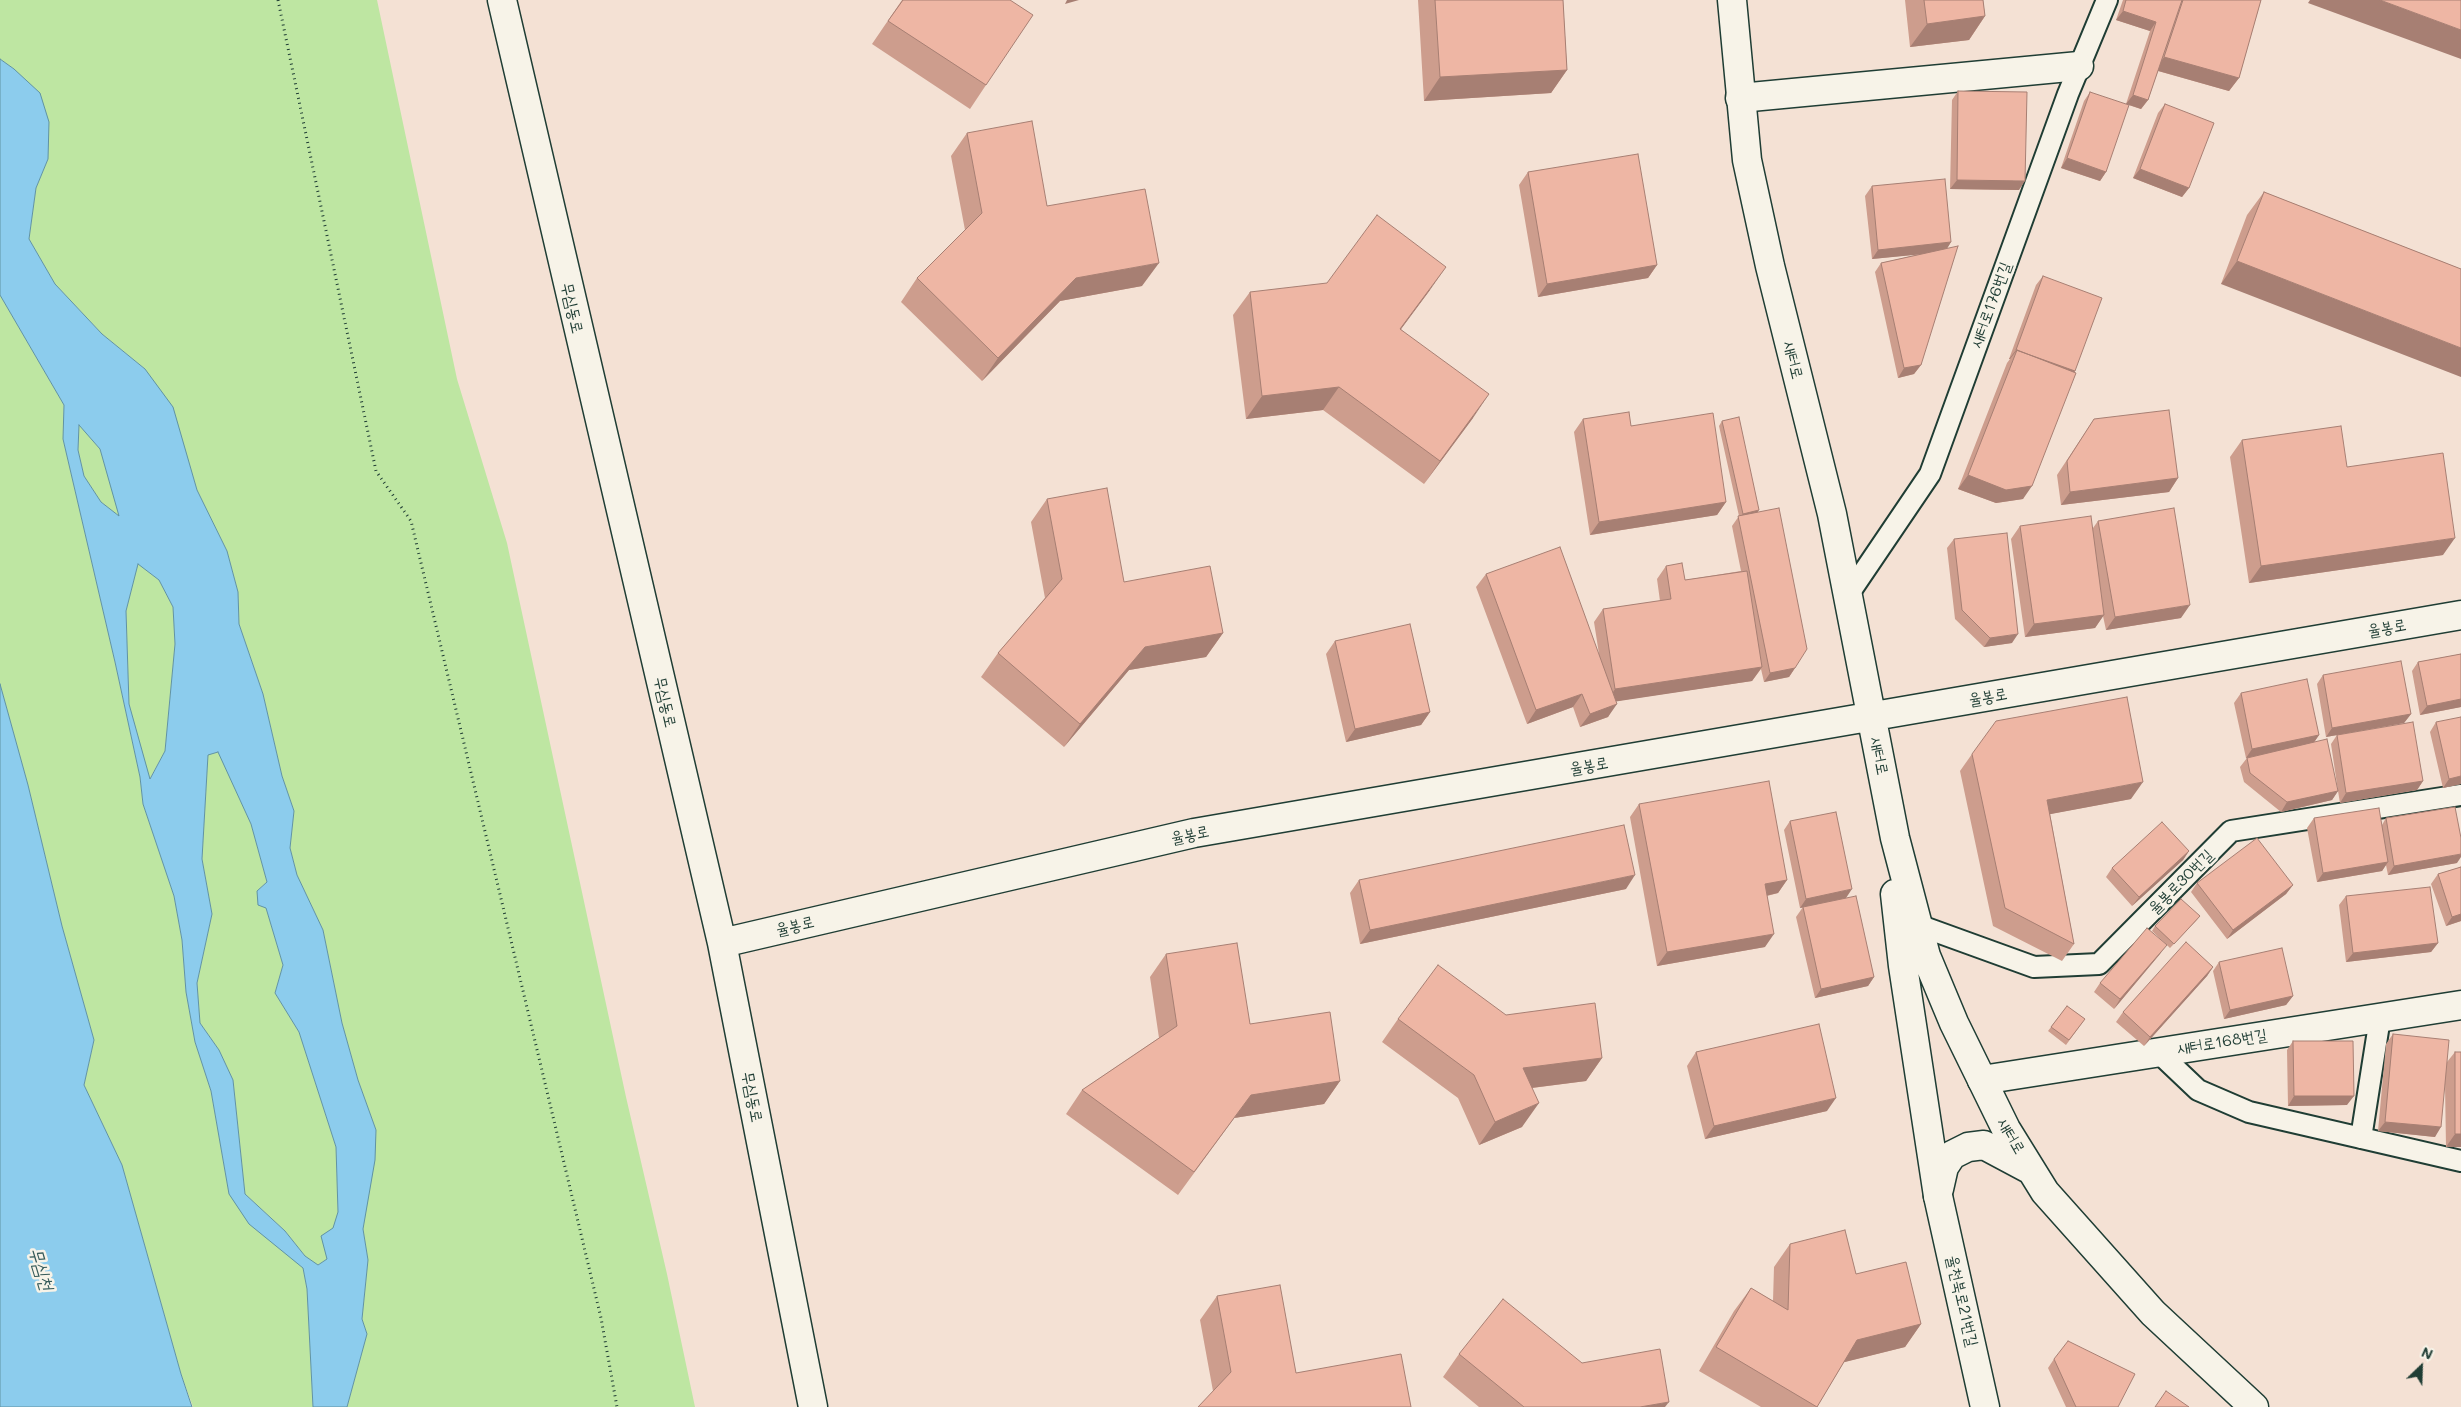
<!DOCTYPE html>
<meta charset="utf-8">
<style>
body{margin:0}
#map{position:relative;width:2461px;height:1407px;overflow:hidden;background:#f4e1d4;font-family:Mali,sans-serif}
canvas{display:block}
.north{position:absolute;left:2396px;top:1342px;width:50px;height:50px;-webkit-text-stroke:4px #f7f3e8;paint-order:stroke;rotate:24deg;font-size:14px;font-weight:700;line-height:20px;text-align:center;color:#1f3d34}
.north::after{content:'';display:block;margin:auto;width:18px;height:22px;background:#1f3d34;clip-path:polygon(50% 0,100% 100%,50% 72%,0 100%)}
</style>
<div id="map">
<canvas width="2461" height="1407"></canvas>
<div class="north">N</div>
</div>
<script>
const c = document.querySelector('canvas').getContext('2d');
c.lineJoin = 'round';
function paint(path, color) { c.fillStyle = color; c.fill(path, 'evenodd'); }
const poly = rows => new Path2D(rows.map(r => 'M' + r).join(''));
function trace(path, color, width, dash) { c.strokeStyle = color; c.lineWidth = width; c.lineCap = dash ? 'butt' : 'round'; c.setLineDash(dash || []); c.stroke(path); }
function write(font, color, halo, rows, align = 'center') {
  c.font = font + ' Mali,"Poor Story",sans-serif'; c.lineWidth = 5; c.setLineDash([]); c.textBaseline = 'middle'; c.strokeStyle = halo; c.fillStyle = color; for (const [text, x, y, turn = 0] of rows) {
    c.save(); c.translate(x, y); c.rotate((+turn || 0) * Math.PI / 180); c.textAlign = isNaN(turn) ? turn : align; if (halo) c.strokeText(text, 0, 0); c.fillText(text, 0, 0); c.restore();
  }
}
const green = poly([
 [0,0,377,0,457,379,507,543,626,1097,667,1274,695,1407,347,1407,367,1334,362,1319,368,1260,363,1229,376,1130,358,1080,342,1023,323,930,297,875,290,848,294,811,282,776,263,694,239,624,238,592,227,551,197,490,185,450,145,369,102,334,55,284,29,239,36,188,48,159,14,69,0,59],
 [0,295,64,405,63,439,115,662,140,777,143,804,174,896,182,940,186,992,195,1042,211,1091,229,1194,303,1268,307,1289,313,1407,193,1407,181,1374,122,1165,84,1085,94,1040,62,926,28,785,0,684],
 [79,424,100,449,120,517,101,502,84,476,78,450],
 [138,563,159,580,173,607,175,644,165,751,149,780,129,704,126,611],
 [219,752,251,824,267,882,257,891,266,908,283,965,275,993,299,1032,336,1147,338,1212,328,1259,317,1265,305,1256,285,1231,245,1194,233,1080,219,1050,200,1023,197,983,212,914,202,859,208,754]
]);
const water = poly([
 [0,59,14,69,40,93,49,122,48,159,36,188,29,239,55,284,102,334,145,369,173,407,197,490,227,551,238,592,239,624,263,694,282,776,294,811,290,848,297,875,323,930,342,1023,358,1080,376,1130,375,1160,363,1229,368,1260,362,1319,367,1334,347,1407,313,1407,307,1289,303,1268,249,1224,229,1194,211,1091,195,1042,186,992,182,940,174,896,143,804,140,777,115,662,63,439,64,405,0,295,0,59],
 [79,425,100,449,119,516,101,502,84,476,78,450,79,425],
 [138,564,159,580,173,607,175,644,165,751,150,779,129,704,126,611,138,564],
 [218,752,251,824,267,882,257,891,258,905,266,908,283,965,275,993,299,1032,336,1147,338,1212,333,1228,321,1236,327,1259,318,1265,305,1256,285,1231,245,1194,233,1080,219,1050,200,1023,197,983,212,914,202,859,208,755,218,752],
 [0,684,28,785,62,926,94,1040,84,1085,122,1165,181,1374,192,1407,0,1407,0,684]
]);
const path = poly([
 [278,0,376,471,411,521,601,1318,617,1407]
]);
const lane = poly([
 [1848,595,1930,474,2068,94,2107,0],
 [1918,925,2034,967,2099,964,2231,831,2461,795],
 [2158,1052,2198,1090,2249,1112,2461,1161],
 [2361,1138,2380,1018]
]);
const street = poly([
 [1740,98,2079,66],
 [1982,1080,2461,1005],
 [1938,1196,1985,1407]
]);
const secondary = poly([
 [502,0,722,943,813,1407],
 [1732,0,1747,160,1770,266,1832,514,1895,838,1926,956,1954,1023,2006,1129,2045,1192,2153,1313,2254,1407],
 [1895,894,1903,966,1938,1196],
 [722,943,1194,833,2461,615],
 [1939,1189,1944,1167,1952,1155,1968,1147,1984,1145,2029,1169]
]);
const wall = poly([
 [902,0,1010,0,986,85,970,109,872,44],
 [1418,0,1563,0,1567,70,1551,93,1424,101],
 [1905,0,1983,0,1985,16,1969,40,1910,47],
 [2123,0,2261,0,2239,78,2229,91,2158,71,2148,100,2141,109,2126,104,2150,31,2116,20],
 [1958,91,2019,190,1950,189,1952,100],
 [2090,92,2106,172,2100,181,2061,168,2084,101],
 [2165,104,2189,188,2182,197,2133,178,2158,113],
 [967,133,1047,206,1142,286,1060,301,982,381,901,302,917,278,965,230,951,156],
 [1528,172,1657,265,1648,278,1538,297,1519,185],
 [1872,186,1951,242,1947,248,1921,365,1914,374,1898,378,1875,272,1881,263,1920,254,1872,259,1865,196],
 [2264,192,2461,269,2221,284,2247,215],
 [2043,276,2075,371,2023,499,1996,503,1958,489,2007,363,2010,359,2009,359,2036,285],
 [1430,290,1401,329,1473,418,1424,484,1323,410,1246,419,1233,315,1250,292],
 [1583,419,1631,426,1726,502,1717,515,1590,535,1574,432],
 [2094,419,2178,478,2169,492,2061,505,2057,475],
 [1722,421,1758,513,1795,668,1789,677,1764,682,1761,669,1752,681,1616,701,1608,717,1580,727,1573,707,1527,724,1476,587,1486,574,1599,654,1594,622,1603,609,1660,601,1657,579,1666,566,1685,580,1741,571,1732,526,1739,516,1719,426],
 [2242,440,2443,555,2249,583,2230,457],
 [1047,499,1124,582,1223,633,1206,657,1129,670,1064,747,981,677,998,653,1045,598,1031,522],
 [2098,521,2181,618,2106,630,2103,616,2095,628,2025,637,2011,539,2020,526,2093,528],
 [1954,539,2012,643,1984,647,1955,619,1947,548],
 [1335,641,1430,712,1421,725,1346,742,1326,654],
 [2461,654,2461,707,2420,715,2412,671,2418,662],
 [2323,675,2411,714,2404,723,2344,734,2423,781,2417,790,2340,803,2338,791,2332,800,2281,812,2244,782,2240,767,2247,758,2246,758,2234,703,2241,693,2319,735,2314,742,2338,791,2331,744,2337,735,2326,737,2317,684],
 [2436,722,2461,784,2443,788,2430,732],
 [1972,754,2131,799,2050,814,2074,944,2062,961,1993,926,1960,771],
 [1639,804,1787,880,1778,893,1767,896,1765,947,1657,966,1630,817],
 [2314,818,2382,825,2386,818,2457,863,2388,875,2386,865,2382,871,2317,882,2307,828],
 [1790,821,1846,898,1874,977,1868,986,1815,998,1796,917,1803,907,1807,907,1800,908,1784,830],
 [2189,851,2183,860,2132,906,2106,877,2112,868],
 [2461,867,2461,921,2446,926,2431,884,2438,874],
 [1359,880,1626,889,1360,944,1350,893],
 [2197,883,2293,885,2286,894,2227,939,2191,892],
 [2346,896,2438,943,2431,952,2346,962,2339,905],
 [2200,916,2196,921,2170,948,2152,931,2155,926],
 [1166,954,1250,1024,1340,1081,1324,1104,1234,1118,1178,1195,1066,1114,1082,1090,1159,1038,1150,977],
 [2160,954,2114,1009,2094,992,2100,983],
 [2219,962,2293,996,2286,1005,2224,1019,2213,971],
 [2213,967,2207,976,2144,1046,2116,1022,2123,1012],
 [2067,1006,2085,1019,2066,1045,2048,1031],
 [1506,1015,1602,1058,1586,1081,1532,1088,1522,1127,1479,1145,1458,1098,1382,1042,1398,1019],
 [2393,1034,2447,1062,2455,1052,2461,1147,2446,1147,2445,1083,2435,1137,2378,1131,2386,1044],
 [2293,1041,2347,1105,2288,1106,2287,1050],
 [1696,1052,1827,1111,1705,1139,1687,1066],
 [1790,1244,1856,1274,1921,1324,1905,1347,1844,1362,1817,1407,1761,1407,1699,1371,1734,1311,1751,1288,1773,1301,1774,1267],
 [1217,1296,1296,1373,1213,1391,1200,1320],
 [1459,1354,1582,1363,1665,1407,1479,1407,1443,1377],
 [2054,1359,2118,1407,2066,1407,2048,1368]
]);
const shadedWall = poly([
 [1067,0,1079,0,1065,4],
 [2310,0,2380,0,2461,30,2461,59,2308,3],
 [2123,11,2156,22,2150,31,2116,20],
 [1985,16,1969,40,1910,47,1927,24],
 [2164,57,2239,78,2229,91,2155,70],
 [1567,70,1551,93,1424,101,1440,77],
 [2133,95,2148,100,2141,109,2126,104],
 [2067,158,2106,172,2100,181,2061,168],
 [2140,169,2189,188,2182,197,2133,178],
 [1957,180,2025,181,2019,190,1950,189],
 [1951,242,1945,252,1872,259,1878,250],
 [2237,261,2461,348,2461,377,2221,284],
 [1159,263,1142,286,1060,301,982,381,998,358,1076,278],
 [1657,265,1648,278,1538,297,1547,284],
 [1446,267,1430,290,1384,352,1400,329],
 [2016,350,2075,371,2069,380,2017,350,2010,359,2009,359],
 [1921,365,1914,374,1898,378,1904,368],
 [1339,387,1323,410,1246,419,1262,396],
 [1489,394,1473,418,1424,484,1440,461],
 [1968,475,2032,486,2023,499,1996,503,1958,489],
 [2178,478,2169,492,2061,505,2070,492],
 [1726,502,1717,515,1590,535,1599,522],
 [1759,510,1756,515,1739,518,1743,514],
 [2455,538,2443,555,2249,583,2261,566],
 [2190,605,2181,618,2106,630,2115,617],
 [2104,615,2095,628,2025,637,2034,624],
 [1223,633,1206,657,1129,670,1064,747,1080,724,1145,647],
 [2018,634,2012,643,1984,647,1990,638],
 [1762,667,1752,681,1606,703,1615,689],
 [1795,668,1789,677,1764,682,1770,673],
 [1582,694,1573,707,1527,724,1536,710],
 [2461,699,2461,707,2420,715,2427,706],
 [1617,704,1608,717,1580,727,1590,714],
 [1430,712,1421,725,1346,742,1355,729],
 [2411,714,2404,723,2326,737,2332,728],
 [2319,735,2313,744,2246,758,2252,749],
 [2461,776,2461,784,2443,788,2449,779],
 [2423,781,2417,790,2340,803,2346,793],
 [2143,782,2131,799,2035,817,2047,800],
 [2338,791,2332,800,2281,812,2287,802],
 [2189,851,2183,860,2132,906,2139,897],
 [2461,854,2461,857,2457,863,2388,875,2394,866],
 [2388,862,2382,871,2317,882,2323,873],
 [1635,875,1626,889,1360,944,1370,930],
 [1787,880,1778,893,1756,898,1765,884],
 [2293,885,2286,894,2227,939,2233,930],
 [1852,889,1846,898,1800,908,1806,899],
 [2461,914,2461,921,2446,926,2452,917],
 [1774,934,1765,947,1657,966,1667,952],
 [2438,943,2431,952,2346,962,2353,953],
 [2167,945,2160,954,2114,1009,2120,999],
 [2213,967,2207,976,2144,1046,2150,1037],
 [1874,977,1868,986,1815,998,1821,989],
 [2293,996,2286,1005,2224,1019,2230,1010],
 [1602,1058,1586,1081,1507,1091,1523,1068],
 [1340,1081,1324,1104,1234,1118,1178,1195,1251,1095],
 [2294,1096,2354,1096,2347,1105,2288,1106],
 [1836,1098,1827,1111,1705,1139,1714,1126],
 [1539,1103,1522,1127,1479,1145,1495,1122],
 [2385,1122,2441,1127,2435,1137,2378,1131],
 [2455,1134,2461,1134,2461,1147,2446,1147],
 [1921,1324,1905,1347,1841,1363,1857,1340],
 [1669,1402,1665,1407,1640,1407]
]);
const building = poly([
 [903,0,1010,0,1033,15,986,85,888,21,903,0],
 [1435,0,1563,0,1567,70,1440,77,1435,0],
 [1924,0,1983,0,1985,16,1927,24,1924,0],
 [2126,0,2182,0,2148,100,2133,95,2156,22,2123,11,2126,0],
 [2183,0,2261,0,2239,78,2164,57,2183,0],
 [2380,0,2461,0,2461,30,2380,0],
 [1958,91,2027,92,2025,181,1957,180,1958,91],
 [2090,92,2129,105,2106,172,2067,158,2090,92],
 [2165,104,2214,123,2189,188,2140,169,2165,104],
 [1032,121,1047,206,1145,189,1159,263,1076,278,998,358,917,278,982,213,967,133,1032,121],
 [1638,154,1657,265,1547,284,1528,172,1638,154],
 [1945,179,1951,242,1878,250,1872,186,1945,179],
 [2264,192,2461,269,2461,348,2237,261,2264,192],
 [1377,215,1446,267,1400,329,1489,394,1440,461,1339,387,1262,396,1250,292,1327,283,1377,215],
 [1958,246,1921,365,1904,368,1881,263,1958,246],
 [2043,276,2102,298,2075,371,2016,350,2043,276],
 [2017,350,2076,373,2032,486,2006,490,1968,475,2017,350],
 [2169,410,2178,478,2070,492,2067,461,2094,419,2169,410],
 [1629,412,1631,426,1713,413,1726,502,1599,522,1583,419,1629,412],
 [1739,417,1759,510,1743,514,1722,421,1739,417],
 [2341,426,2347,467,2443,453,2455,538,2261,566,2242,440,2341,426],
 [1107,488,1124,582,1210,566,1223,633,1145,647,1080,724,998,653,1062,579,1047,499,1107,488],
 [1779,508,1807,649,1795,668,1770,673,1738,516,1779,508],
 [2174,508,2190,605,2115,617,2098,521,2174,508],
 [2091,516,2104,615,2034,624,2020,526,2091,516],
 [2007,533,2018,634,1990,638,1962,610,1954,539,2007,533],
 [1560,547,1617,704,1590,714,1582,694,1536,710,1486,574,1560,547],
 [1682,563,1685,580,1747,571,1762,667,1615,689,1603,609,1671,599,1666,566,1682,563],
 [1410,624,1430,712,1355,729,1335,641,1410,624],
 [2461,654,2461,699,2427,706,2418,662,2461,654],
 [2401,661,2411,714,2332,728,2323,675,2401,661],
 [2307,679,2319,735,2252,749,2241,693,2307,679],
 [2127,697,2143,782,2047,800,2074,944,2005,908,1972,754,1996,721,2127,697],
 [2461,717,2461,776,2449,779,2436,722,2461,717],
 [2413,722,2423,781,2346,793,2337,735,2413,722],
 [2327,739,2338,791,2287,802,2250,773,2247,758,2327,739],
 [1769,781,1787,880,1765,884,1774,934,1667,952,1639,804,1769,781],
 [2455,807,2461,838,2461,854,2394,866,2386,818,2455,807],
 [2379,808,2388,862,2323,873,2314,818,2379,808],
 [1836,812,1852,889,1806,899,1790,821,1836,812],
 [2162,822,2189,851,2139,897,2112,868,2162,822],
 [1624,825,1635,875,1370,930,1359,880,1624,825],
 [2257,838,2293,885,2233,930,2197,883,2257,838],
 [2461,867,2461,914,2452,917,2438,874,2461,867],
 [2430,887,2438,943,2353,953,2346,896,2430,887],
 [1856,896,1874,977,1821,989,1803,907,1856,896],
 [2181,899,2200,916,2174,944,2155,926,2181,899],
 [2147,928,2167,945,2120,999,2100,983,2147,928],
 [2186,942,2213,967,2150,1037,2123,1012,2186,942],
 [1237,943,1250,1024,1330,1012,1340,1081,1251,1095,1194,1172,1082,1090,1177,1026,1166,954,1237,943],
 [2282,948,2293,996,2230,1010,2219,962,2282,948],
 [1438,965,1506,1015,1595,1003,1602,1058,1523,1068,1539,1103,1495,1122,1474,1075,1398,1019,1438,965],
 [2067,1006,2085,1019,2069,1040,2051,1027,2067,1006],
 [1819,1024,1836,1098,1714,1126,1696,1052,1819,1024],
 [2393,1034,2449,1040,2441,1127,2385,1122,2393,1034],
 [2293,1041,2353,1041,2354,1096,2294,1096,2293,1041],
 [2455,1052,2461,1052,2461,1134,2455,1134,2455,1052],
 [1845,1230,1856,1274,1906,1262,1921,1324,1857,1340,1817,1407,1716,1347,1751,1288,1788,1310,1790,1244,1845,1230],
 [1280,1285,1296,1373,1401,1354,1411,1407,1198,1407,1231,1372,1217,1296,1280,1285],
 [1503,1299,1582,1363,1660,1349,1669,1402,1640,1407,1524,1407,1459,1354,1503,1299],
 [2068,1341,2135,1374,2118,1407,2076,1407,2054,1359,2068,1341],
 [2166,1391,2189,1407,2155,1407,2166,1391]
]);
const streetNames = [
 ["새터로176번길",1991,305,-70],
 ["무심동로",572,308,77],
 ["새터로",1793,360,76],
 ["율봉로",2387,628,-10],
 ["율봉로",1988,697,-10],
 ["무심동로",665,702,77],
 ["새터로",1879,756,79],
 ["율봉로",1589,766,-10],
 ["율봉로",1190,835,-12],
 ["율봉로30번길",2181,882,-45],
 ["율봉로",795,926,-13],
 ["새터로168번길",2222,1042,-9],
 ["무심동로",752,1097,79],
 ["새터로",2011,1136,60],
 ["율천북로21번길",1962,1301,77]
];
const waterNames = [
 ["무심천",41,1269,73]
];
paint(green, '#bee6a2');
paint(water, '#8ccced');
trace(water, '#6093a3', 1);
trace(lane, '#1f3d34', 24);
trace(street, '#1f3d34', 31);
trace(secondary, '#1f3d34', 31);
trace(path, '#1f3d34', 3, [1, 4]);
trace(lane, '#f7f3e8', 20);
trace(street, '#f7f3e8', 28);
trace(secondary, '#f7f3e8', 28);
paint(wall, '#cd9d8d');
paint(shadedWall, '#a77f73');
paint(building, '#eeb6a4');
trace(building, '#a77f73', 1);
write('16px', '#1f3d34', '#f7f3e8', streetNames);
write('italic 18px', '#355a59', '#f7f3e8', waterNames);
</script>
